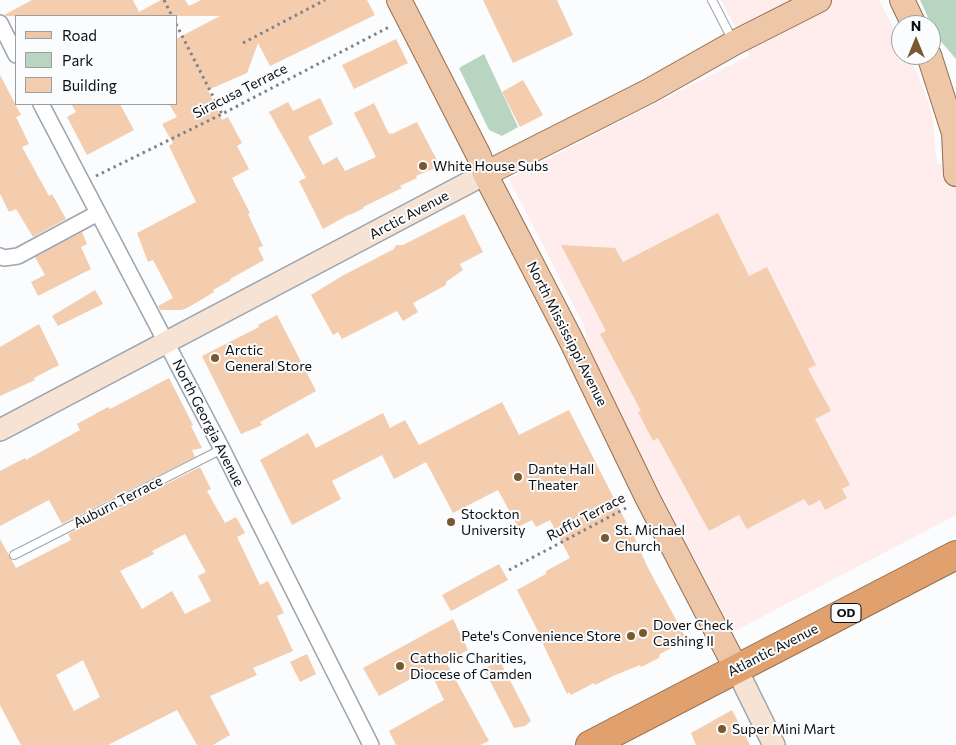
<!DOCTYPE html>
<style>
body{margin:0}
#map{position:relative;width:956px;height:745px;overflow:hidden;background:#fafcfd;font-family:Commissioner,sans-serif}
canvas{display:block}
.legend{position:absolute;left:15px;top:15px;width:162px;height:90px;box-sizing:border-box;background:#fafcfd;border:1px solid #9b9d9f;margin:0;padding:6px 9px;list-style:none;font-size:15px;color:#0c0e11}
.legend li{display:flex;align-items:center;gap:10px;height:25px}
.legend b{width:25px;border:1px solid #9b9d9f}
.north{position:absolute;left:891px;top:15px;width:50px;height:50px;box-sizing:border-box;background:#fafcfd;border:1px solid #9b9d9f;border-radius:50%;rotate:0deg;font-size:14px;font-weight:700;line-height:20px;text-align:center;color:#0c0e11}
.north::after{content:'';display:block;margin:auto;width:18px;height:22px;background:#7b5930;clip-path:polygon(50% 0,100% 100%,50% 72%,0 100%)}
</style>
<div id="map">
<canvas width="956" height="745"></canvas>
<ul class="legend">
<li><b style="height:6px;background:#edc7a8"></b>Road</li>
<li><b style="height:14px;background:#b7d5c0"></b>Park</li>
<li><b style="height:14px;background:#f4ccae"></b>Building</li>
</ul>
<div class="north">N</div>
</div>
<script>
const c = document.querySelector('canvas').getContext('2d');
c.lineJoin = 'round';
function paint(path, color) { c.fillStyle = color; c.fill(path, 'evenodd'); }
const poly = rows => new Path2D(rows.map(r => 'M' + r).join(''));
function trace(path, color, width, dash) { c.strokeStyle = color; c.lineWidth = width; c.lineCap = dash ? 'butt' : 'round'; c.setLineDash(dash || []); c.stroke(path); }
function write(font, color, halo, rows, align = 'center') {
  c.font = font + ' Commissioner,sans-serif'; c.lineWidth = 4; c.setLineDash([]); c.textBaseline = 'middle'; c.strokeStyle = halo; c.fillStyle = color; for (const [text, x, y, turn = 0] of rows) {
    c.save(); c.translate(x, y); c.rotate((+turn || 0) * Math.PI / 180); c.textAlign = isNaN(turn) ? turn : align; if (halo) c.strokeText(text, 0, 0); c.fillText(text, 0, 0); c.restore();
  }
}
const commercial = poly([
 [721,0,879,0,901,42,901,55,908,55,916,70,932,113,937,164,956,166,956,515,733,632,599,375,591,356,583,323,577,312,509,179,750,55]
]);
const green = poly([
 [920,0,956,0,956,59,937,37],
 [484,54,518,127,502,136,489,130,459,68]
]);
const building = poly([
 [32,0,133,0,139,12,161,0,185,0,189,6,201,0,367,0,375,15,270,66,258,43,247,73,208,90,222,120,228,117,242,143,237,146,249,169,232,178,250,213,248,214,263,246,258,248,264,260,230,279,231,280,213,290,214,292,189,307,182,310,160,310,158,306,173,298,153,260,148,262,137,233,196,202,169,146,173,143,162,124,177,117,169,104,176,104,176,39,220,16,6,16,4,15],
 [483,0,557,0,573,35,513,63],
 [396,39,408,63,354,89,342,65],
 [0,75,21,115,16,117,29,144,22,147,49,196,52,194,66,219,33,237,16,209,9,212,0,194],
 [523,80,543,115,520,127,502,92],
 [320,98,333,124,308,137,323,165,337,157,345,171,376,157,354,113,374,103,389,134,391,133,392,134,417,122,440,166,416,176,417,178,400,186,402,188,363,207,364,208,350,215,350,214,323,229,299,181,306,178,269,112,288,102,293,111],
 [71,104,120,104,134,130,87,155,67,117,76,112],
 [718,213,749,276,767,267,816,365,808,369,831,411,815,419,850,485,842,489,847,498,825,510,820,500,809,506,804,499,747,529,739,515,709,531,658,438,653,441,638,412,641,411,600,334,606,331,561,245,615,248,623,262],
 [464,214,483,252,460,264,463,270,446,282,446,285,413,303,418,312,403,321,397,311,342,339,338,332,333,335,311,295,342,276,394,249,396,245,403,245],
 [82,232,87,244,81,247,91,269,38,296,31,282,45,275,35,257],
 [95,290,103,304,58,326,52,316],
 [277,315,316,391,260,422,262,425,241,434,202,356,259,327,258,325],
 [39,324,59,365,34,378,35,380,0,396,0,347],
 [169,378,193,425,191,426,202,448,192,450,195,457,62,524,49,500,0,526,0,471,25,458,26,460,80,430,77,424,108,407,110,409],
 [502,402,519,435,569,410,627,524,633,534,647,566,687,640,660,654,659,658,641,667,640,665,613,676,595,685,594,683,571,695,569,692,567,694,543,644,544,643,517,590,546,574,546,571,570,558,550,520,536,527,532,520,518,527,498,490,453,513,426,462,394,479,382,455,332,481,341,499,292,525,260,460,308,433,316,448,383,413,390,428,405,420,419,445],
 [200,467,211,489,207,491,225,523,236,517,245,533,237,537,260,585,268,581,284,613,277,616,293,651,253,668,257,675,210,696,230,735,213,745,197,745,177,710,108,745,21,745,0,705,0,539,16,568,71,540,68,534],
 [185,534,206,572,198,576,211,601,185,614,172,591,142,609,120,571,154,554,152,551],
 [83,660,100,697,74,711,56,675],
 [499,564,508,580,451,611,442,595],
 [453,619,468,650,446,662,489,741,480,745,396,745,389,731,444,700,429,669,379,696,363,668],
 [307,654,316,674,300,682,290,662],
 [497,662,498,665,501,663,531,721,525,726,514,728,484,669],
 [732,710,750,745,696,745,691,733]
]);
const path = poly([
 [164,0,172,16],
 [176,24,222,114],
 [243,43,325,0],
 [96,176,222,114,389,27],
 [509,570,628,507]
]);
const lane = poly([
 [712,0,733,41],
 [14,555,222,449]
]);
const street = poly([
 [0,23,16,55],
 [41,104,222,449,371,745],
 [0,256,4,258,18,256,98,213]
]);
const secondary = poly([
 [0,430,485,174],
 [736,668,774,745]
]);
const primary = poly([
 [399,0,479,156,485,174,570,338,647,497,736,668],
 [902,0,914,25],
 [929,55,954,133,956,174],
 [485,174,649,91,734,43,819,0]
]);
const highway = poly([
 [590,745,956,555]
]);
const markers = [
 [423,166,5,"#7b5930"],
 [215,358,5,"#7b5930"],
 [518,477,5,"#7b5930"],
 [451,522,5,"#7b5930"],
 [605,538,5,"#7b5930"],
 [643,633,5,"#7b5930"],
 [631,636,5,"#7b5930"],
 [400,666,5,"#7b5930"],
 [722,729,5,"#7b5930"]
];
const shields = [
 [846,613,30]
];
const shieldNames = [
 ["OD",846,613]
];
const streetNames = [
 ["Siracusa Terrace",240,91,-27],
 ["Arctic Avenue",409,215,-28],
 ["North Mississippi Avenue",567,334,63],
 ["North Georgia Avenue",208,423,63],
 ["Auburn Terrace",118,502,-27],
 ["Ruffu Terrace",586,517,-28],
 ["Atlantic Avenue",773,650,-27]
];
const poiNames = [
 ["White House Subs",433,166],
 ["Arctic",225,350],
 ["General Store",225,366],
 ["Dante Hall",528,469],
 ["Theater",528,485],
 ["Stockton",461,514],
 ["University",461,530],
 ["St. Michael",615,530],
 ["Church",615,546],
 ["Dover Check",653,625],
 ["Cashing II",653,641],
 ["Pete's Convenience Store",621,636,"right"],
 ["Catholic Charities,",410,658],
 ["Diocese of Camden",410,674],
 ["Super Mini Mart",732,729]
];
paint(commercial, '#feedec');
paint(green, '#b7d5c0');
paint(building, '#f4ccae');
trace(lane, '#9da4ac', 10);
trace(street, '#9da4ac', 18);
trace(secondary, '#9da4ac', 24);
trace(primary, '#966e4d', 26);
trace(highway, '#966e4d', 30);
trace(path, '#808284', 3, [2.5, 4]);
trace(lane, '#fff', 8);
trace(street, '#fff', 15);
trace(secondary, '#f6e3d4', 21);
trace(primary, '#edc7a8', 24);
trace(highway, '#e1a16e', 28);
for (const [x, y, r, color] of markers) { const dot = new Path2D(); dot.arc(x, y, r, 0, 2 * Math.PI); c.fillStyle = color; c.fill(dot); trace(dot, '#fafcfd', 2); }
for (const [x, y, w] of shields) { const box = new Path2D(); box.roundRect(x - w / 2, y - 9.5, w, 19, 4); c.fillStyle = '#fafcfd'; c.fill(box); trace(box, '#0c0e11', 1); }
write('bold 12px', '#0c0e11', null, shieldNames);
write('14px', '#0c0e11', '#fafcfd', streetNames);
write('14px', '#0c0e11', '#fafcfd', poiNames, 'left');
</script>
